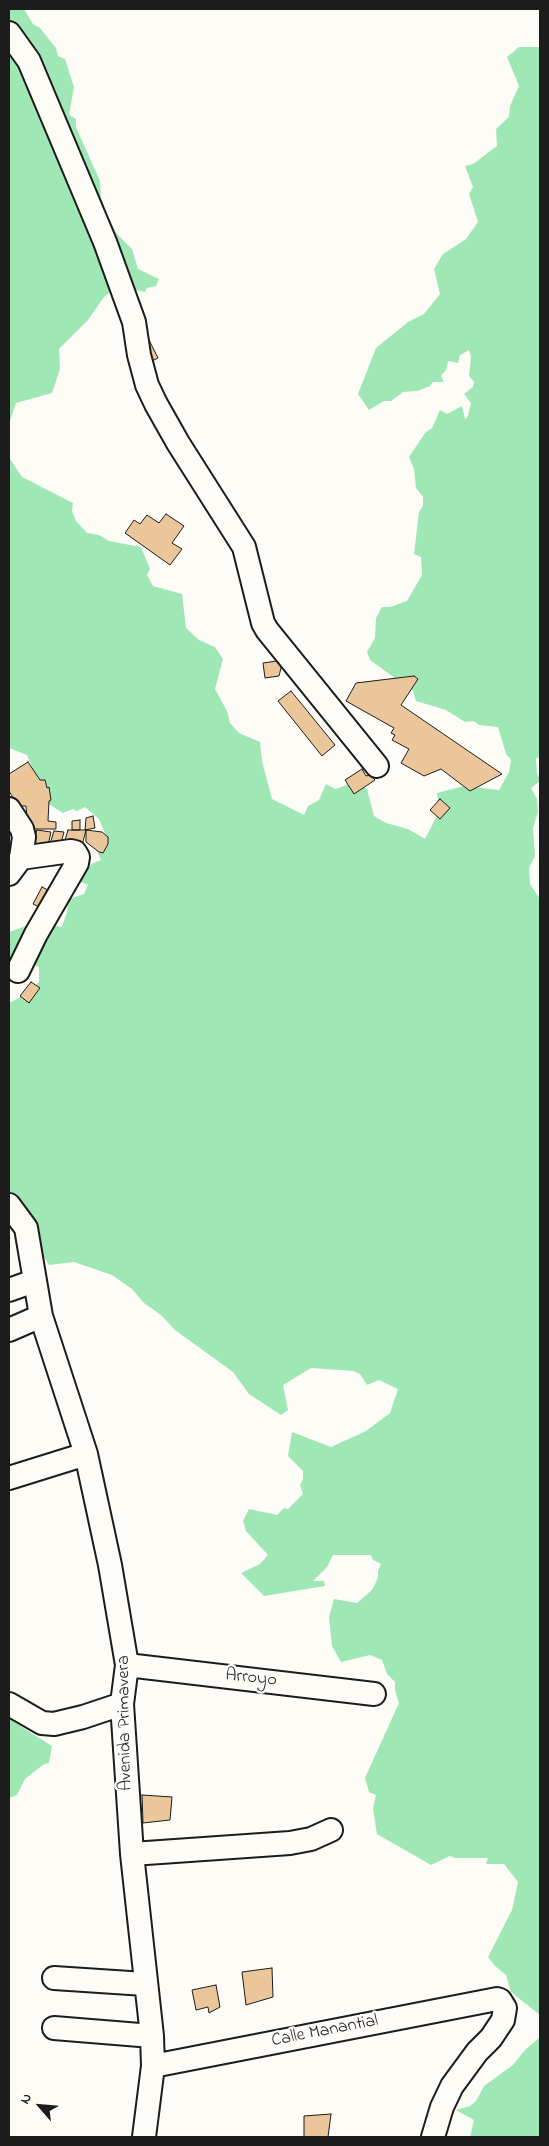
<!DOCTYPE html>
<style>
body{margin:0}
#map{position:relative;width:549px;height:2146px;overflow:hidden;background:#fdfcf7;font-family:"Indie Flower",sans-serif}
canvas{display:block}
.frame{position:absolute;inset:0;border:10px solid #1c1c1c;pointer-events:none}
.north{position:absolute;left:15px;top:2081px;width:50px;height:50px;-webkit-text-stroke:4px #fdfcf7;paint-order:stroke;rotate:297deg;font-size:14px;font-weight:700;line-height:20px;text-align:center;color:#1c1c1c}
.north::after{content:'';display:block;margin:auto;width:18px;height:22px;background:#1c1c1c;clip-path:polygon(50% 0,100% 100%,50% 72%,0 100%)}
</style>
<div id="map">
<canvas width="549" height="2146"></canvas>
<div class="frame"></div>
<div class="north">N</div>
</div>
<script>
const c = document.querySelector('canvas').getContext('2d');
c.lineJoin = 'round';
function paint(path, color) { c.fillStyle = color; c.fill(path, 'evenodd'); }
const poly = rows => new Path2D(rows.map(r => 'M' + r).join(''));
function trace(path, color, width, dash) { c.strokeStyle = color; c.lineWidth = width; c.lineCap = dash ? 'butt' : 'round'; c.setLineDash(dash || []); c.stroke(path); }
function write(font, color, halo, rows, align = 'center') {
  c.font = font + ' "Indie Flower",sans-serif'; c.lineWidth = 4.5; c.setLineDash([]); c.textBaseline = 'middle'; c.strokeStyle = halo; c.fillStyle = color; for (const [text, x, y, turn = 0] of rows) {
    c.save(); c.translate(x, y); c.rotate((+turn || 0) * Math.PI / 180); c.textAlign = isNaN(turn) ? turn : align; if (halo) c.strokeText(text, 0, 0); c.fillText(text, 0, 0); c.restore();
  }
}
const green = poly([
 [9,9,24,9,33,24,40,28,56,48,58,56,65,59,74,87,69,115,76,119,76,127,100,181,101,197,107,215,117,234,132,249,138,269,159,279,156,286,147,288,145,292,135,290,133,293,111,292,104,297,88,320,59,349,60,369,52,393,16,403,9,424],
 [519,47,540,47,540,757,536,758,537,773,540,781,531,788,537,799,538,812,533,828,535,856,529,868,530,884,540,899,540,2015,511,1992,506,1975,495,1966,488,1957,512,1910,518,1882,504,1864,486,1864,488,1858,455,1858,450,1856,431,1865,377,1834,373,1809,376,1795,369,1792,365,1778,399,1703,395,1690,395,1682,387,1674,382,1660,370,1655,341,1662,332,1646,329,1617,334,1599,357,1603,372,1590,378,1578,378,1571,381,1564,373,1560,371,1555,333,1555,327,1567,313,1581,324,1581,325,1586,264,1596,241,1573,260,1564,268,1555,246,1531,243,1521,249,1509,277,1515,284,1508,288,1509,303,1494,300,1485,303,1479,303,1471,288,1456,292,1432,331,1447,366,1431,390,1413,398,1389,379,1380,367,1385,360,1374,353,1371,311,1368,283,1385,288,1410,281,1415,249,1394,233,1372,175,1330,161,1315,144,1303,132,1289,112,1275,74,1262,49,1265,9,1203,9,1003,28,993,39,982,39,967,18,957,9,958,9,932,57,915,56,926,62,927,67,912,69,899,84,894,88,885,76,880,75,876,90,867,91,864,101,860,94,844,106,836,99,819,85,807,77,811,73,809,63,813,47,803,27,755,9,748,9,450,10,459,22,477,73,503,72,511,76,521,87,533,99,535,109,541,141,547,150,569,147,575,153,586,182,594,186,628,199,640,215,647,223,659,215,689,227,711,230,723,239,733,260,742,262,761,272,799,304,815,308,806,319,800,326,784,335,789,353,783,367,789,374,816,386,823,408,829,425,839,439,812,437,793,464,786,499,790,509,772,511,760,506,754,498,727,479,725,474,721,465,722,446,710,416,701,413,691,370,660,367,652,375,638,376,618,382,607,390,607,407,601,422,575,421,557,414,554,419,512,423,506,423,497,416,488,414,469,409,457,425,433,432,428,440,410,447,414,462,406,465,419,468,416,471,403,464,394,473,387,474,382,469,376,471,357,469,350,460,355,458,363,448,361,446,370,441,376,444,382,433,382,430,386,417,391,403,392,391,401,384,401,369,410,358,394,376,348,408,322,424,314,440,294,434,269,443,254,466,239,478,222,469,194,473,187,465,166,473,164,497,146,496,129,509,117,510,106,519,86,507,57],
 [9,1719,52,1746,49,1763,44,1764,25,1779,17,1795,9,1798],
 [540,2037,540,2137,470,2137,474,2120,456,2110,470,2106,476,2101,484,2086,513,2065,525,2050]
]);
const building = poly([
 [148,338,158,358,150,362,140,340,148,338],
 [166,514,184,526,172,543,182,549,170,565,125,533,134,520,140,524,147,515,159,523,166,514],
 [283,660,279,676,265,678,263,663,283,660],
 [414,676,418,679,401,705,502,774,470,791,441,769,424,776,401,763,409,749,392,740,395,735,391,733,394,728,346,701,356,683,414,676],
 [291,691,335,745,322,756,278,701,291,691],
 [28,762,40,780,45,780,47,788,49,787,51,800,49,801,48,821,56,822,56,829,28,829,26,806,18,806,9,791,9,774,28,762],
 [362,769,366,776,370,775,375,780,354,794,345,780,362,769],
 [440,799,450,808,440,819,430,810,440,799],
 [93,816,95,828,85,830,86,818,93,816],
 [80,820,80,830,72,830,72,821,80,820],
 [37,830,51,832,48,845,58,856,54,866,28,857,37,830],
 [68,830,86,830,80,853,63,847,68,830],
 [86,830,102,832,108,837,108,844,103,853,99,852,86,842,86,830],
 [54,831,64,832,59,851,49,847,54,831],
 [42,887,56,894,47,911,33,904,42,887],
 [31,982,40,988,29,1003,20,996,31,982],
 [142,1795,172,1797,170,1820,143,1823,142,1795],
 [272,1968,273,1997,246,2005,242,1972,272,1968],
 [216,1985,220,2007,209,2013,208,2007,196,2010,192,1990,216,1985],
 [331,2114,328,2137,304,2137,304,2116,331,2114]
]);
const minor = poly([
 [9,33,29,61,105,242,134,322,139,355,147,385,156,404,178,443,244,547,263,623,267,630,377,766],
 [9,809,22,829,24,837,21,858,9,874],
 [18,971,36,934,77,863,78,857,75,852,71,851,21,858],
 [9,1205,26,1228,41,1316,86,1454,110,1565,127,1665,122,1704,132,1854,152,2036,153,2066,144,2137],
 [9,1290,34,1281],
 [9,1330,41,1316],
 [9,1478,86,1454],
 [127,1665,374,1694],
 [9,1704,42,1723,54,1724,83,1717,122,1704],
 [132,1854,290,1843,311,1839,331,1830],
 [54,1978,145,1984],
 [54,2028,152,2036],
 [153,2066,497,1999,500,2000,505,2008,503,2020,491,2038,477,2052,452,2086,442,2107,433,2137]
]);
const streetNames = [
 ["Arroyo",251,1679,6],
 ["Avenida Primavera",126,1723,-91],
 ["Calle Manantial",325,2032,-11]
];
paint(green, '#9fe7b5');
paint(building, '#ebc69b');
trace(building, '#1c1c1c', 1);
trace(minor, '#1c1c1c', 26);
trace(minor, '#fdfcf7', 22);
write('18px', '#1c1c1c', '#fdfcf7', streetNames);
</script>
